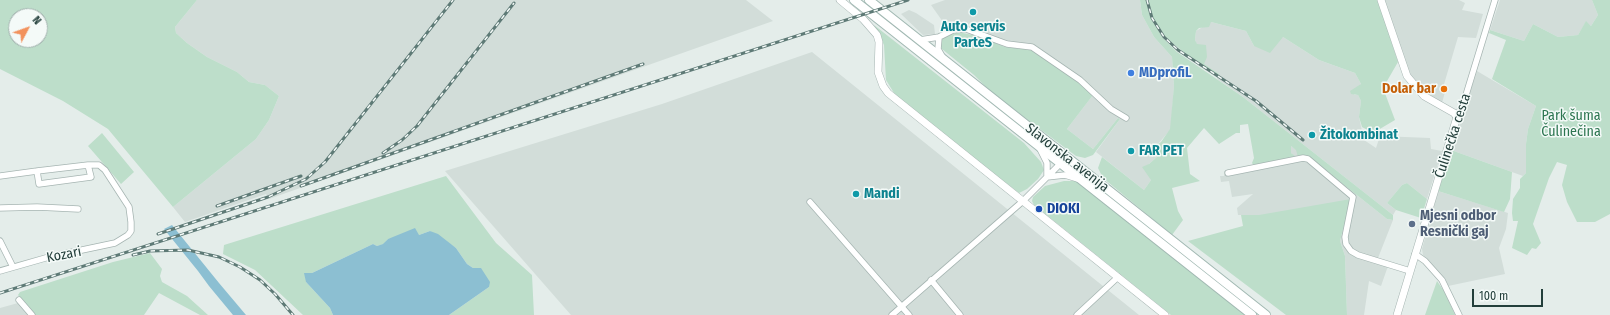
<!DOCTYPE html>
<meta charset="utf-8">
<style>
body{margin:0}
#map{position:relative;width:1610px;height:315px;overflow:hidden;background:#e4edea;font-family:"Fira Sans Condensed",sans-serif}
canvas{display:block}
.north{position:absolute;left:8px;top:8px;width:40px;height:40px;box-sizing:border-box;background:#f4faf8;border:1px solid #a0afac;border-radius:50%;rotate:49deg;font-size:11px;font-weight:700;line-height:16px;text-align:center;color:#233f3b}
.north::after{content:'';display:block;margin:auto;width:14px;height:18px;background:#f2925d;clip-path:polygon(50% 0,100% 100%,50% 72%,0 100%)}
.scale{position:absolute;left:1472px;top:289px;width:71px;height:18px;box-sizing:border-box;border:2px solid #233f3b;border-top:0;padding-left:5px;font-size:12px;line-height:14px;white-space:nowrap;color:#233f3b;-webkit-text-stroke:3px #f4faf8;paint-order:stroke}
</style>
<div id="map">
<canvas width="1610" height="315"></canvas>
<div class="north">N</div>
<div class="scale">100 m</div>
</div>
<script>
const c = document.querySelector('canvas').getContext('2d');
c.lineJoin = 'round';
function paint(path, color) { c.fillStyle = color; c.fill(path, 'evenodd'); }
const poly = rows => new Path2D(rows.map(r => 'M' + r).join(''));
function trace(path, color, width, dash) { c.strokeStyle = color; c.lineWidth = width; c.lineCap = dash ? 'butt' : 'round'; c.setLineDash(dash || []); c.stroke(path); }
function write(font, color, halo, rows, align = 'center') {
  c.font = font + ' "Fira Sans Condensed",sans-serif'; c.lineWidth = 3; c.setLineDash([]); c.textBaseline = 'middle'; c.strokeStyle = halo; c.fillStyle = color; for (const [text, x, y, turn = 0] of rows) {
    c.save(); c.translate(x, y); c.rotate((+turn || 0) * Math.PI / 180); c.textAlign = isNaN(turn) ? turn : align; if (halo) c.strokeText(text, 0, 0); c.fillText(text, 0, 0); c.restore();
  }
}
const built = poly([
 [197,0,746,0,773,21,269,199,266,194,185,222,173,207,256,139,269,120,279,96,265,85,249,82,237,72,207,57,187,43,176,33,175,27],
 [945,0,1140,0,1142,15,1154,37,1172,57,1174,86,1171,129,1158,144,1158,156,1149,164,1151,180,1144,190,1096,152,1120,119,1118,118,1093,149,1067,129,1096,91,1083,79,1036,46,1011,43,961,25,948,29,931,5],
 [1384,0,1459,0,1465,3,1462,10,1483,14,1476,38,1458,37,1442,91,1445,92,1442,103,1428,94,1413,79,1408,70],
 [1500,0,1592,0,1598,15,1591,26,1586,22,1578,35,1558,37,1533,24,1524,41,1490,30],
 [909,10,916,13,934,25,935,34,923,35,901,14],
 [1211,22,1246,31,1254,46,1283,37,1319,60,1355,73,1361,84,1354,95,1358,95,1361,101,1359,117,1364,140,1376,148,1380,136,1430,138,1431,149,1442,151,1427,199,1407,183,1402,185,1387,203,1396,210,1393,215,1243,97,1217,79,1219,74,1203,64,1195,40,1196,31],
 [812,52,1139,315,571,315,445,171,662,104],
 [1477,71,1536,106,1528,129,1526,144,1526,173,1523,176,1451,150],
 [1291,146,1310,158,1387,219,1393,220,1378,258,1388,266,1381,286,1369,281,1364,315,1347,315,1345,256,1340,241,1344,225,1259,215,1238,215,1237,208,1253,194,1232,197,1229,181,1221,182,1220,176,1224,176,1224,171,1255,167,1294,156,1291,153],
 [1438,191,1508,213,1506,229,1499,248,1505,274,1448,286,1423,255,1422,249],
 [18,303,29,315,0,315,0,308]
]);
const green = poly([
 [0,0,197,0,175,27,176,33,187,43,207,57,237,72,249,82,265,85,279,96,269,120,256,139,173,207,108,129,63,101,0,69],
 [16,16,40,16,40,40,16,40],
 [1140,0,1146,0,1151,19,1163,38,1177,52,1243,97,1393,215,1393,220,1387,219,1310,158,1298,157,1296,150,1291,146,1291,153,1295,156,1291,158,1255,167,1252,163,1254,158,1248,124,1240,125,1240,133,1236,133,1219,144,1204,128,1187,148,1190,174,1200,181,1172,188,1178,211,1183,220,1172,235,1103,178,1098,168,1102,157,1144,190,1151,180,1142,167,1149,164,1158,156,1154,147,1161,142,1170,129,1174,86,1172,57,1154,37,1142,15],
 [1148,0,1378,0,1398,62,1383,88,1395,120,1373,133,1362,127,1359,117,1361,101,1358,95,1351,94,1350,91,1361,84,1355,73,1319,60,1283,37,1270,53,1254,46,1246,31,1211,22,1209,27,1199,28,1196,31,1195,40,1197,44,1206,45,1207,57,1204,64,1219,74,1219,76,1197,63,1164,36,1153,18],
 [1592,0,1610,0,1610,214,1595,222,1577,222,1567,202,1562,185,1567,165,1557,162,1549,178,1533,224,1541,243,1536,249,1532,248,1527,255,1512,248,1518,221,1513,221,1512,213,1513,199,1520,188,1520,179,1526,173,1526,144,1528,129,1536,106,1492,79,1506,40,1489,33,1490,30,1524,41,1533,24,1558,37,1578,35,1586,21,1591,26,1598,15],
 [874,25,1024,143,1041,162,1044,170,1038,179,1027,189,1019,193,899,101,886,80,884,45],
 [958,32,978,36,1005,47,1033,50,1079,83,1093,95,1067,129,1093,149,1118,118,1120,119,1093,155,1085,158,1076,156,992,93,974,75,942,49,940,45,942,38],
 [102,133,134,172,121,184,88,146],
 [1451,150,1512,172,1510,199,1504,212,1438,191],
 [446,176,496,243,532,275,534,315,449,315,489,287,473,268,467,264,456,248,430,231,419,235,388,239,384,244,377,246,373,244,312,273,306,282,330,308,333,315,303,315,255,270,223,254,224,245],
 [1064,181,1077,181,1247,315,1171,315,1034,205,1032,201,1033,197,1045,186],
 [1407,183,1427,199,1421,218,1396,210,1387,203,1402,185],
 [1351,199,1340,241,1345,256,1347,315,1286,315,1188,241,1243,226,1241,215,1259,215],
 [150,253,162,269,160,276,162,282,187,296,208,315,200,315,159,293,144,315,34,315,18,295,20,292,113,262],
 [1437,281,1444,291,1455,315,1425,315]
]);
const water = poly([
 [172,225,219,283,246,315,233,315,209,286,198,271,164,229],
 [415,228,419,235,430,231,438,234,456,248,467,264,473,268,481,268,490,282,489,287,449,315,333,315,330,308,306,282,304,273,312,273,373,244,377,246,383,244,388,239]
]);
const minor = poly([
 [939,37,938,49,942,56],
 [920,40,939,37,953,30,966,29,1007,44,1032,47,1080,80,1111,109,1126,118],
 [1456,116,1462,108,1495,0],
 [1040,149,1047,163,1047,177],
 [1228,173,1303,158,1308,159,1353,197,1345,237,1346,244,1351,251,1358,255,1410,271],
 [0,176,37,171,88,165,91,177,39,184,37,171],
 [1047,177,1065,175,1078,179],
 [810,202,909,315],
 [0,208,37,207,78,209],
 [0,241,13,267],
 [1415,254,1425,261,1442,280,1459,315],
 [0,271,49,257,115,243,128,235,131,231,131,222,129,207,105,170,99,165,88,165],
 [931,280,960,315],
 [19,300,32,315],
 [892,315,1023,201,1066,158],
 [1077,315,1118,277]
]);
const tertiary = poly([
 [840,0,863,19,877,35,879,42,878,72,883,86,888,93,1165,315],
 [1381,0,1407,76,1424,96,1454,113,1457,117,1397,315]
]);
const secondary = poly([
 [854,0,1252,315],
 [869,0,1266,315]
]);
const rail = poly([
 [1147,0,1152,18,1164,37,1178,50,1256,101,1303,140],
 [383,153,402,140,417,126,514,3],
 [301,186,643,64],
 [217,206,301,176],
 [158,234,268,197,306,179,325,162,453,0],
 [133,255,150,251,188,250,219,257,240,267,260,280,275,294,293,315],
 [0,293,908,0]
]);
const markers = [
 [973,12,4,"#0f9aa8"],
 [1131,73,4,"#3f7fe0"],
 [1444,89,4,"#e8710a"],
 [1312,135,4,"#0f9aa8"],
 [1131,151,4,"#0f9aa8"],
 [856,194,4,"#0f9aa8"],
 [1039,209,4,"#1a4fb4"],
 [1412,224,4,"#5c6f8a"]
];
const cultureNames = [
 ["Auto servis",973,27,"center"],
 ["ParteS",973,43,"center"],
 ["Žitokombinat",1320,135],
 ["FAR PET",1139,151],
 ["Mandi",864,194]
];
const shopNames = [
 ["MDprofiL",1139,73]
];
const foodNames = [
 ["Dolar bar",1436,89]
];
const parkNames = [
 ["Park šuma",1571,116],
 ["Čulinečina",1571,132]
];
const streetNames = [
 ["Čulinečka cesta",1453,136,-72],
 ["Slavonska avenija",1067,158,38],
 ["Kozari",64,255,-11]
];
const transitNames = [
 ["DIOKI",1047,209]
];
const serviceNames = [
 ["Mjesni odbor",1420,216],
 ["Resnički gaj",1420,232]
];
paint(built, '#d2ddd9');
paint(green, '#bddeca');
paint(water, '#8cbfd2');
trace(minor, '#a6b5b2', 7);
trace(tertiary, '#a6b5b2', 8);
trace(secondary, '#a2b9b3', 10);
trace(minor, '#fff', 5.5);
trace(tertiary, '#fff', 7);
trace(secondary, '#fff', 8);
trace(rail, '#5e7a76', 3);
trace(rail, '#f4faf8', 1.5, [4.5]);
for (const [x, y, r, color] of markers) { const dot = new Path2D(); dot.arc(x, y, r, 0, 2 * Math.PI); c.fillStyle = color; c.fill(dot); trace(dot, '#f4faf8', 1.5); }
write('bold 14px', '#0d838f', '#f4faf8', cultureNames, 'left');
write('bold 14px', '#366cbe', '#f4faf8', shopNames, 'left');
write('bold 14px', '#c56008', '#f4faf8', foodNames, 'right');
write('14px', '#2d7651', '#f4faf8', parkNames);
write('14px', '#233f3b', '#f4faf8', streetNames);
write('bold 14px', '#164399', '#f4faf8', transitNames, 'left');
write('bold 14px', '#4e5e75', '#f4faf8', serviceNames, 'left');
</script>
